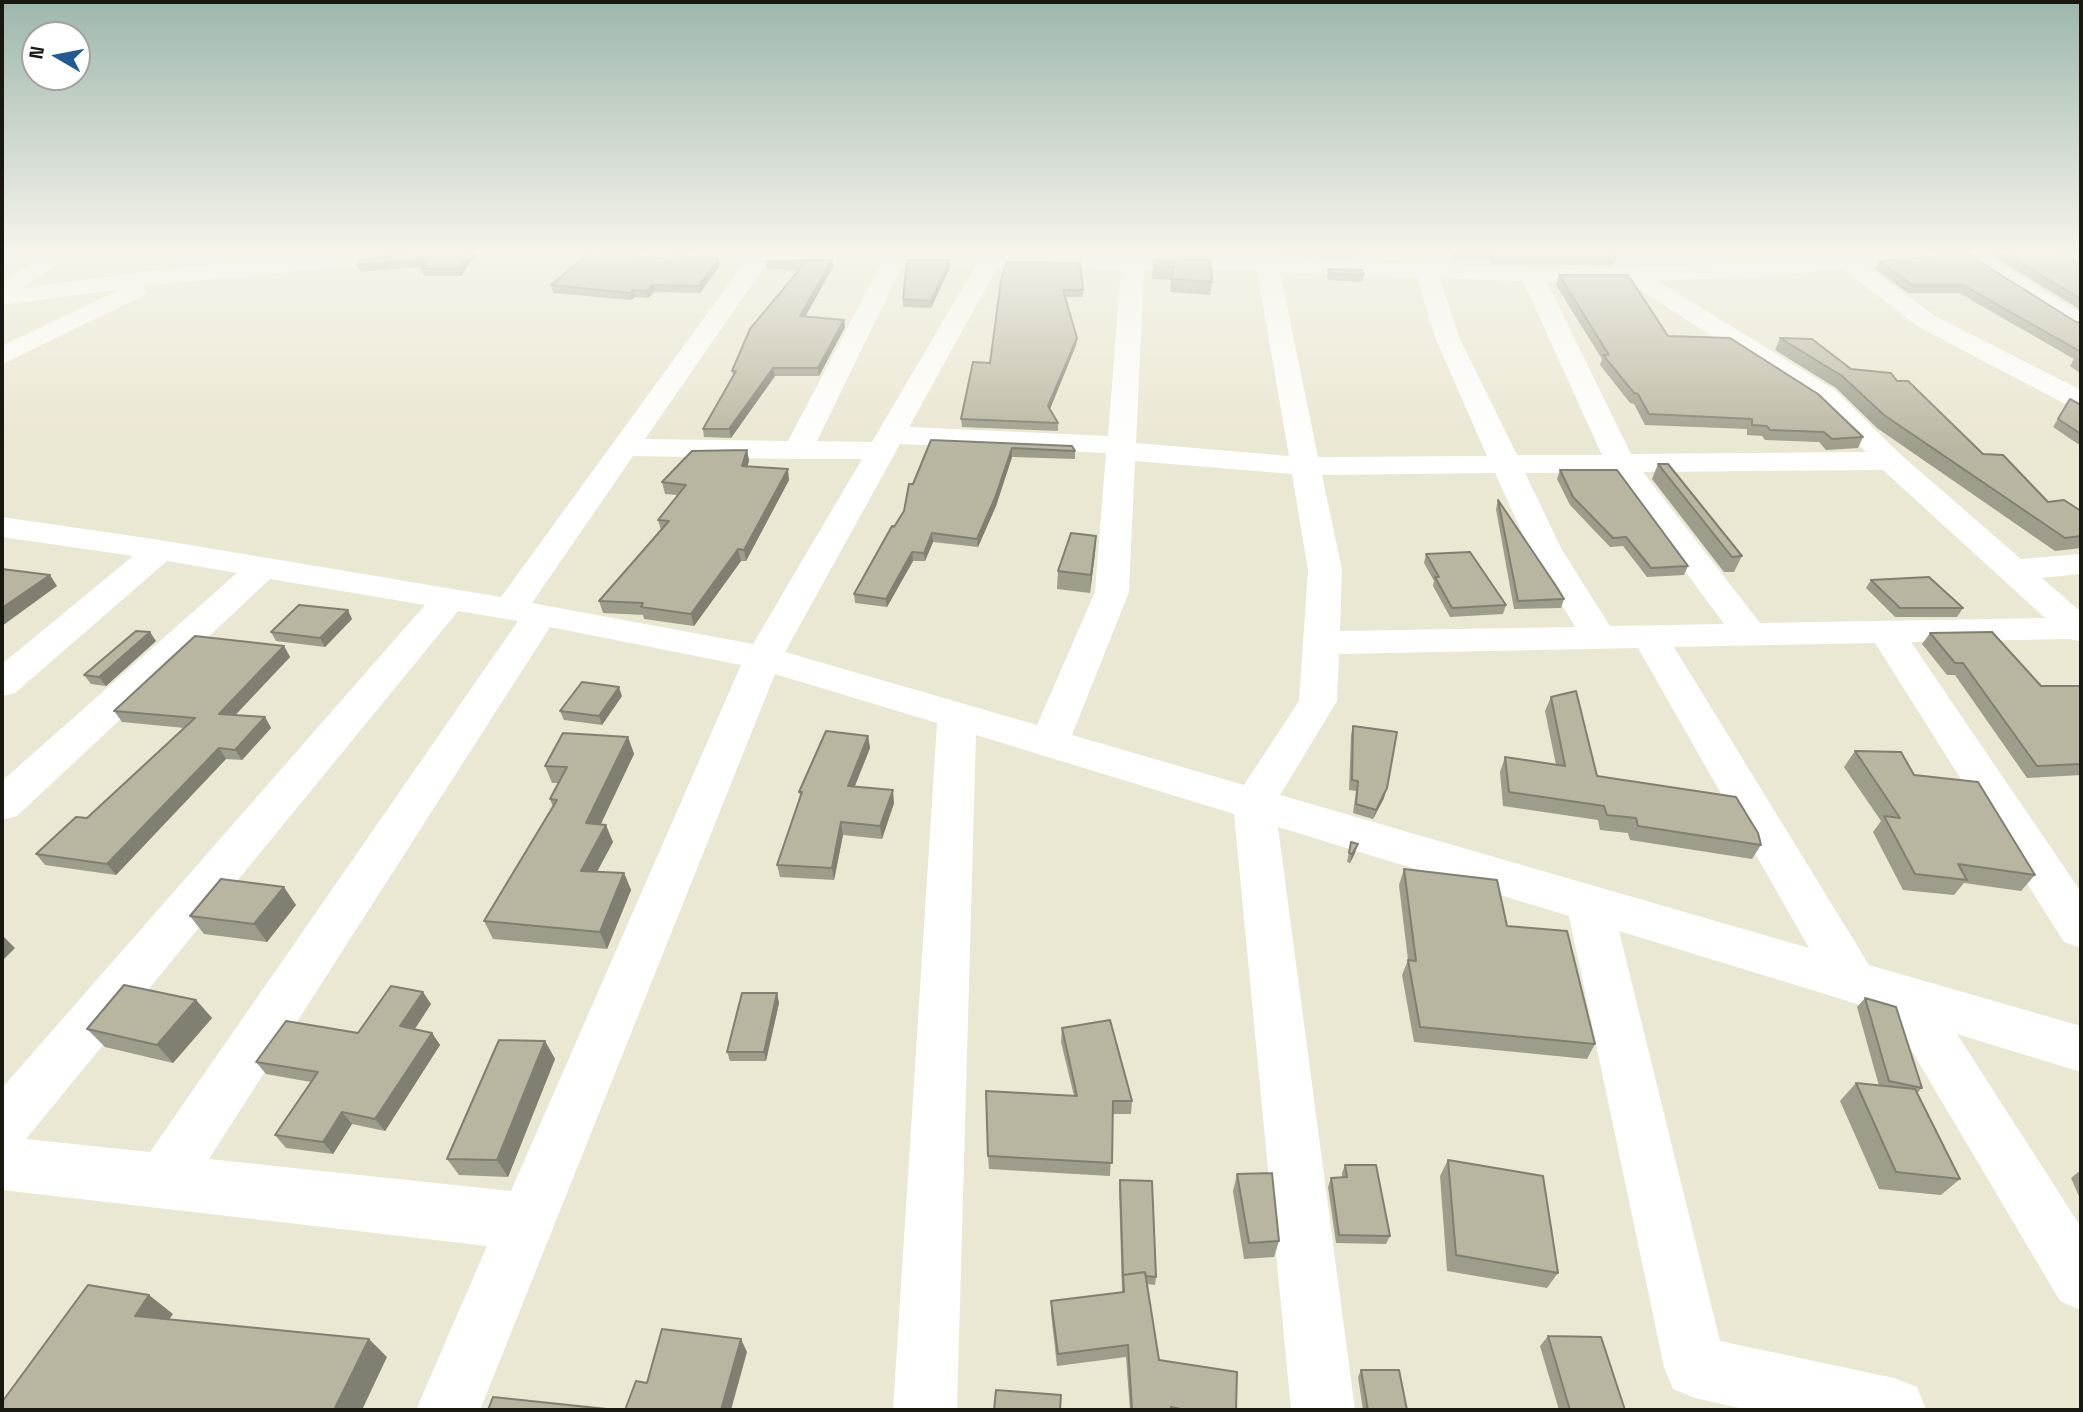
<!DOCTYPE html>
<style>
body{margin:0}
#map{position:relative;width:2083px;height:1412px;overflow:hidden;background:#eae7d2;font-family:"Space Grotesk",sans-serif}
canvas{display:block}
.frame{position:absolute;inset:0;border:4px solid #181710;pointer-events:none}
.north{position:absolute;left:21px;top:21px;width:70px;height:70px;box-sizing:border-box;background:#fff;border:2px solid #a3a29f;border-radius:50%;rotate:280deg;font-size:19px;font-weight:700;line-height:28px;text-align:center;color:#181710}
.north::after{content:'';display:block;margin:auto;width:24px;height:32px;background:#205b92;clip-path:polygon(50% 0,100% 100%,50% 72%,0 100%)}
</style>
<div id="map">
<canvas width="2083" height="1412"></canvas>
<div class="frame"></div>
<div class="north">N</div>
</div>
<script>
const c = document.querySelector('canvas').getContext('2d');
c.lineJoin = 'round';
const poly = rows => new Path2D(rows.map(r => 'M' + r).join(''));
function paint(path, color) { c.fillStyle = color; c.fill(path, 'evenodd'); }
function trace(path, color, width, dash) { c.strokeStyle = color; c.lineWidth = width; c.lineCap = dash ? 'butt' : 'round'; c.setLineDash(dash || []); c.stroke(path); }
const minor = poly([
 [47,253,72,253,23,288,165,269,341,253,419,253,416,258,408,260,142,286,147,291,143,296,2,364,2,346,121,289,2,305,2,282,47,253],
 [651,253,1004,253,1255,258,1254,253,1276,253,1277,259,1567,269,1738,264,1876,253,1983,253,2081,313,2081,330,2072,328,1960,256,1951,260,1868,267,1935,316,2081,390,2081,409,2071,407,1917,326,1843,269,1738,278,1656,280,1835,390,1901,455,2021,559,2081,554,2081,574,2042,578,2081,612,2081,642,2070,639,1911,642,2081,892,2081,948,2064,942,1875,643,1674,647,1869,965,2081,1026,2081,1072,1957,1034,2081,1227,2081,1310,2060,1301,1890,1014,1619,931,1720,1341,1894,1378,1917,1387,1926,1410,1749,1410,1695,1398,1673,1389,1664,1367,1569,916,1278,827,1355,1410,1291,1410,1234,814,976,735,957,1410,893,1410,937,723,775,674,480,1410,416,1410,487,1246,2,1190,2,1088,425,605,270,579,17,816,2,820,2,781,237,573,167,561,15,693,2,696,2,664,133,556,2,537,2,517,160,540,501,597,744,263,662,260,654,258,651,253],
 [766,264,881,264,788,441,645,439,766,264],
 [903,264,976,265,872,442,817,441,903,264],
 [998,266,1121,269,1108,436,909,427,998,266],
 [1144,269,1257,271,1289,456,1136,443,1144,269],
 [1280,272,1417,277,1435,337,1487,456,1318,457,1280,272],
 [1440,278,1523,281,1602,455,1517,455,1459,337,1440,278],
 [1626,281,1815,402,1866,452,1631,454,1547,282,1626,281],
 [900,444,1106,453,1095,592,1037,725,785,652,900,444],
 [633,456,798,459,862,459,753,644,532,603,633,456],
 [1135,461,1292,474,1308,570,1299,701,1244,785,1072,735,1129,592,1135,461],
 [1883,470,2045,618,1760,623,1643,472,1883,470],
 [1612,472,1724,624,1610,626,1562,550,1525,473,1612,472],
 [1495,473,1530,550,1575,627,1340,631,1342,570,1322,475,1495,473],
 [458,611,518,621,150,1152,26,1139,458,611],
 [550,627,741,665,511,1191,209,1159,550,627],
 [1638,648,1809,948,1280,795,1337,701,1339,654,1638,648]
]);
const wall = poly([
 [414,253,477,253,461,276,424,276,421,269,422,267,360,272,357,265],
 [1123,253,1207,253,1207,254],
 [1278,253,1354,253,1353,259,1279,256],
 [1451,253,1612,253,1616,258,1613,265,1492,264,1489,259,1454,259],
 [1988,253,2062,253,2081,266,2081,310],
 [1955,255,2076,322,2081,323,2081,374,2070,366,2074,359,1959,293,1908,293,1875,269,1879,261],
 [1155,259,1212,282,1210,295,1170,292,1171,280,1152,279,1153,265],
 [832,260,833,267,805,317,845,327,819,376,775,376,731,438,704,437,703,429,733,375,732,371,798,271,767,268,765,261],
 [720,265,700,293,654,292,648,298,635,297,631,300,553,293,551,285],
 [950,267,931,308,903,307,903,299],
 [1328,269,1364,275,1362,282,1328,280,1327,276],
 [1559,275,1668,336,1863,437,1858,448,1826,450,1819,442,1765,440,1762,436,1747,435,1747,429,1645,425,1634,404,1630,403,1600,365,1602,359,1556,285],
 [1001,280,1083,290,1083,297,1065,297,1076,345,1050,409,1058,423,1058,431,962,427,961,419,990,363],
 [1780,338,1851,369,1897,381,1983,454,2048,502,2081,511,2081,548,2055,551,1877,428,1836,388,1775,350],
 [2070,399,2081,405,2081,446,2053,427],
 [931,440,1075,451,1075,459,1012,457,996,506,978,547,933,542,925,561,913,561,887,607,855,603,854,594,904,511],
 [747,450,749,461,747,466,789,480,746,561,741,561,694,626,644,619,643,615,603,613,599,601,661,530,658,520,678,495,665,494,662,482],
 [1658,464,1742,556,1734,572,1724,572,1652,479],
 [1560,470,1688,566,1684,575,1647,577,1623,546,1610,547,1570,505,1557,479],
 [1498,500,1564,599,1561,608,1514,609,1496,509],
 [1096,536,1095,553,1090,593,1057,589,1058,571],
 [1426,554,1506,605,1503,614,1450,617,1433,586,1434,581,1424,563],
 [1871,580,1963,608,1957,617,1895,617,1866,588],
 [352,619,325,647,276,641,271,632],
 [1930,633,2041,686,2081,686,2081,775,2027,778,1955,675,1947,675,1922,644],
 [156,641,106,686,91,684,84,675],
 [284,646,290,657,235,715,265,717,271,728,242,760,226,759,116,875,45,865,36,854,87,818,185,728,122,722,114,711],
 [622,696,602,725,564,720,560,711],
 [1551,697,1597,776,1761,845,1752,859,1630,840,1628,833,1600,830,1598,820,1503,806,1500,772,1505,757,1556,765,1545,711],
 [1353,726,1384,798,1373,819,1353,813,1356,791,1349,790,1351,735],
 [868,736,870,748,855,786,894,803,882,839,843,835,834,880,780,877,777,865,800,796,799,792],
 [628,737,634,754,601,824,613,842,597,872,624,873,631,890,607,949,493,939,484,921,553,807,550,799,558,783,552,783,545,766],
 [1855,751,1914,775,2035,875,2021,891,1964,883,1954,895,1903,890,1873,832,1881,821,1844,767],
 [1351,842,1355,853,1350,863,1347,862],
 [1404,869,1507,926,1595,1044,1587,1059,1414,1042,1402,975,1408,960,1399,885],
 [296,905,267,942,204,934,190,916],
 [777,993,779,1003,766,1061,730,1061,727,1052],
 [1865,998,1922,1088,1917,1093,1960,1179,1941,1195,1879,1189,1840,1101,1856,1083,1879,1086,1857,1007],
 [196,1000,212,1018,173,1063,105,1047,87,1029],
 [431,1004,415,1029,432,1033,440,1045,385,1131,352,1124,333,1154,286,1148,275,1135,311,1082,266,1074,256,1062,358,1033],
 [1062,1028,1132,1101,1131,1114,1113,1114,1110,1176,989,1169,988,1156,1074,1096,1061,1042],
 [545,1041,555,1059,508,1177,459,1175,447,1159],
 [1448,1160,1558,1273,1547,1288,1447,1271,1440,1176],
 [1345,1165,1390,1236,1386,1244,1336,1243,1328,1187,1331,1178,1342,1178,1342,1173],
 [2081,1170,2081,1201,2071,1178],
 [1237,1174,1279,1241,1274,1257,1244,1259,1233,1191],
 [1120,1180,1156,1277,1155,1285,1147,1284,1159,1360,1236,1410,1130,1410,1126,1357,1057,1366,1051,1313,1051,1301,1122,1292,1119,1189],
 [1548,1336,1625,1410,1559,1410,1540,1346],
 [1361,1370,1407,1410,1363,1410,1358,1377]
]);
const shadedWall = poly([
 [470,253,477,253,461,276,459,269],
 [719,258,720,265,700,293,699,286],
 [832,260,833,267,801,324,800,316],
 [950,260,950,267,931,308,931,301],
 [653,285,654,292,648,298,646,291],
 [633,290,635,297,631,300,630,293],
 [844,320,845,327,819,376,818,368],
 [1077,338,1076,345,1048,414,1048,406],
 [773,368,775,376,731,438,729,429],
 [1012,448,1012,457,996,506,978,547,977,539],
 [747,450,749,461,744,477,742,466],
 [788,469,789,480,746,561,744,550],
 [932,533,933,542,925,561,924,553],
 [1096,536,1095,553,1090,593,1091,575],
 [738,549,741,561,694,626,691,614],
 [912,552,913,561,887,607,886,599],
 [50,575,57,586,2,626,2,608],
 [348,610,352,619,325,647,320,638],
 [150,632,156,641,106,686,99,677],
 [284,646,290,657,226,725,219,714],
 [619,687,622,696,602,725,599,716],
 [265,717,271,728,242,760,235,750],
 [868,736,870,748,850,798,848,786],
 [628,737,634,754,593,840,586,823],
 [219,748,226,759,116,875,107,864],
 [1387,788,1384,798,1373,819,1376,810],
 [893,790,894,803,882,839,880,826],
 [841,822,843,835,834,880,832,868],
 [606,825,613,842,588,888,581,871],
 [1358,844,1355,853,1350,863,1352,854],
 [624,873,631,890,607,949,600,932],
 [284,887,296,905,267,942,254,924],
 [2,935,15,948,2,961],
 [423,992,431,1004,408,1039,400,1026],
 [777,993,779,1003,766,1061,764,1052],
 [196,1000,212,1018,173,1063,157,1045],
 [432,1033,440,1045,385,1131,375,1119],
 [545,1041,555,1059,508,1177,497,1160],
 [342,1112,352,1124,333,1154,323,1142],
 [149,1295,173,1314,159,1334,135,1316],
 [369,1339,387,1357,362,1410,334,1410],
 [741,1339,747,1352,731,1410,721,1410]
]);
const building = poly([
 [414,253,470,253,459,269,421,269,429,260,357,265,360,260,414,253],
 [590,253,673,259,676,256,719,258,699,286,653,285,646,291,633,290,630,293,551,285,590,253],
 [1491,253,1612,253,1616,258,1494,257,1491,253],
 [1961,253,1966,253,2076,322,2081,323,2081,352,1963,285,1912,285,1879,261,1955,255,1961,253],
 [2004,253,2062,253,2081,266,2081,299,2004,253],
 [1155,259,1210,260,1212,282,1171,279,1174,267,1153,265,1155,259],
 [832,260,800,316,844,320,818,368,773,368,729,429,703,429,736,371,732,371,750,329,804,264,765,261,832,260],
 [907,260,950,260,931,301,903,299,907,260],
 [1007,262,1080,263,1083,290,1063,290,1077,338,1048,406,1058,423,961,419,973,362,990,363,1001,280,1007,262],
 [1328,269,1362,270,1364,275,1329,273,1328,269],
 [1559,275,1628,275,1668,336,1730,338,1818,394,1863,437,1832,439,1824,432,1770,430,1767,426,1752,425,1752,419,1649,414,1638,394,1634,393,1603,355,1609,355,1559,275],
 [1780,338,1812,339,1851,369,1891,373,1897,381,1908,381,1983,454,2003,455,2048,502,2064,500,2081,511,2081,536,2065,538,1884,415,1842,376,1780,338],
 [2070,399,2081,405,2081,434,2058,419,2070,399],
 [931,440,1072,446,1075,451,1012,448,995,498,977,539,932,533,924,553,912,552,886,599,854,594,892,526,894,527,904,511,909,484,913,484,931,440],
 [747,450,742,466,788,469,744,550,738,549,691,614,641,607,643,603,599,601,669,521,658,520,686,485,662,482,692,451,747,450],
 [1658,464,1668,464,1742,556,1732,557,1658,464],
 [1560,470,1617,470,1688,566,1651,568,1626,537,1613,538,1573,497,1560,470],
 [1498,500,1556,586,1564,599,1518,601,1498,500],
 [1071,533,1096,536,1091,575,1058,571,1071,533],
 [1470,552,1506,605,1452,608,1435,577,1439,577,1426,554,1470,552],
 [2,569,50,575,2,608,2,569],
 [1929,577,1963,608,1900,608,1871,580,1929,577],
 [299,605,348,610,320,638,271,632,299,605],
 [136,631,150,632,99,677,84,675,136,631],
 [1992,632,2041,686,2081,686,2081,764,2037,766,1963,663,1955,663,1930,633,1992,632],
 [195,636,284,646,219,714,265,717,235,750,219,748,107,864,36,854,76,817,87,818,195,718,114,711,195,636],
 [582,682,619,687,599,716,560,711,582,682],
 [1576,691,1597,776,1736,797,1758,833,1761,845,1638,826,1636,818,1607,815,1604,806,1509,792,1505,757,1565,766,1551,697,1576,691],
 [1353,726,1397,732,1387,788,1376,810,1356,804,1358,781,1352,780,1353,726],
 [826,731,868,736,848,786,893,790,880,826,841,822,832,868,777,865,802,792,799,792,826,731],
 [563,733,628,737,586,823,606,825,581,871,624,873,600,932,484,921,557,800,550,799,567,767,545,766,563,733],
 [1855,751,1901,752,1914,775,1978,782,2035,875,1958,864,1967,880,1915,874,1884,816,1900,818,1855,751],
 [1351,842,1358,844,1352,854,1349,853,1351,842],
 [1404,869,1497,880,1507,926,1567,931,1595,1044,1420,1027,1408,960,1416,961,1404,869],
 [221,879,284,887,254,924,190,916,221,879],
 [124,985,196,1000,157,1045,87,1029,124,985],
 [391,986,423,992,400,1026,432,1033,375,1119,342,1112,323,1142,275,1135,318,1072,256,1062,286,1021,358,1033,391,986],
 [742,993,777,993,764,1052,727,1052,742,993],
 [1865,998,1896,1007,1922,1088,1889,1081,1865,998],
 [1110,1020,1132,1101,1113,1101,1112,1163,988,1156,986,1091,1077,1096,1062,1028,1110,1020],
 [499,1040,545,1041,497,1160,447,1159,499,1040],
 [1856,1083,1915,1089,1960,1179,1896,1172,1856,1083],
 [1448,1160,1543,1176,1558,1273,1456,1255,1448,1160],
 [1345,1165,1376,1165,1390,1236,1339,1235,1331,1178,1347,1177,1345,1165],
 [1272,1173,1279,1241,1249,1243,1237,1174,1272,1173],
 [1120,1180,1152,1181,1156,1277,1146,1276,1145,1272,1123,1275,1120,1180],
 [1145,1272,1159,1360,1237,1372,1236,1410,1185,1410,1171,1407,1171,1410,1132,1410,1128,1345,1058,1354,1051,1301,1124,1292,1123,1275,1145,1272],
 [88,1285,149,1295,135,1316,369,1339,334,1410,2,1410,2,1402,88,1285],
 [662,1329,741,1339,721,1410,625,1410,636,1381,647,1383,662,1329],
 [1548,1336,1601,1337,1625,1410,1570,1410,1548,1336],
 [1361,1370,1399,1370,1407,1410,1368,1410,1361,1370],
 [996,1390,1061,1395,1060,1410,994,1410,996,1390],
 [493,1397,616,1410,488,1410,493,1397]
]);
paint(minor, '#fff');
paint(wall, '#9e9c8a');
paint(shadedWall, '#817f71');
paint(building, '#b8b5a1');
trace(building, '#817f71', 2);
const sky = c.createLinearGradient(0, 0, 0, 450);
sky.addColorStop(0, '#9db7ac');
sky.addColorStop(0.56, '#f6f4eb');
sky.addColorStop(1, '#f6f4eb00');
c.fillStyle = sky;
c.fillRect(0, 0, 2083, 450);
</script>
